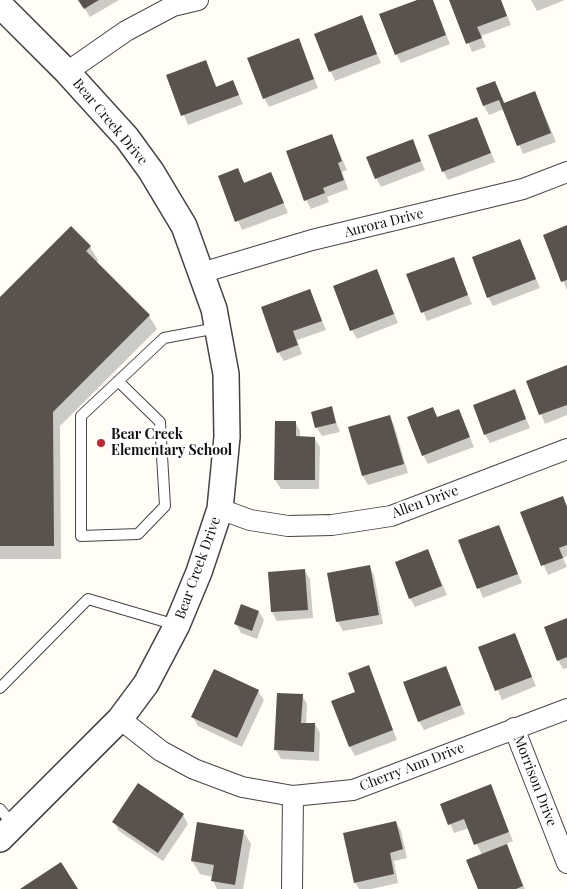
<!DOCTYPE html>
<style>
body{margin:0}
canvas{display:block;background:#fffdf5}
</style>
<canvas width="567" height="889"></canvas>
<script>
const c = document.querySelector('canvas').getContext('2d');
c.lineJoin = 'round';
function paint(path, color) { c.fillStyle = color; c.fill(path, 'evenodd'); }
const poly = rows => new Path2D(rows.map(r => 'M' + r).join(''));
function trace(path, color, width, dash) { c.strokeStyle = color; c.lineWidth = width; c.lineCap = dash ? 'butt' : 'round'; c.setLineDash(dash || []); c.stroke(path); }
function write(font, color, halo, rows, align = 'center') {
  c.font = font + ' "Playfair Display",serif'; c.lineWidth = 5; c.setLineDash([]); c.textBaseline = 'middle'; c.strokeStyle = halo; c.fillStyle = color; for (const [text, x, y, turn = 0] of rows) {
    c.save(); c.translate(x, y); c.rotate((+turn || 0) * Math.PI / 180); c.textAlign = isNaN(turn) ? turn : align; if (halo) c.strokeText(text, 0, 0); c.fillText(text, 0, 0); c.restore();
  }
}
const shadow = poly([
 [79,0,119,0,90,17],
 [421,0,432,0,450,44,401,63,396,54],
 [451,0,501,0,511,25,481,36,486,47,472,52],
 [531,0,565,0,537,11],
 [361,17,381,63,335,81,315,34],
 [298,40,318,88,269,107,264,98],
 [205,62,217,87,233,82,243,104,188,125,167,75],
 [495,83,505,104,535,92,556,142,523,154,504,109,489,115,484,106,478,89],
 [476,118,495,162,448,180,443,171],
 [332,136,347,170,342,172,348,189,327,197,329,202,311,209,306,200],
 [412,141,425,170,381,187,376,178],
 [237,169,245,184,271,174,288,213,242,230,219,176],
 [567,227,567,290,544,235],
 [71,228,90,247,98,260,96,263,149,316,157,329,60,426,61,559,0,559,0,299],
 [520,240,540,288,493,306,488,297],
 [453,258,472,304,427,321,408,275],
 [377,271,398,323,357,339,352,330],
 [310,290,326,330,297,340,302,354,284,361,278,352],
 [567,367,567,415,545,424,528,382],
 [514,391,530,428,490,443,485,434],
 [331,408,340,432,322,436,317,428],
 [433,409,438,418,458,411,474,447,428,464,423,455],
 [389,416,394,425,408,473,368,485,363,476,349,428],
 [295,422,300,431,300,438,314,438,320,447,319,489,281,489,275,480],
 [562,497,567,506,567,556,563,558,567,567,548,575,522,513],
 [498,526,522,583,483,598,460,541],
 [428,551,447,595,415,607,410,598],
 [369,566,374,575,383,624,343,631,338,622,329,574],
 [304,570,310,579,313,618,277,621,272,612,269,573],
 [259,612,264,620,257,639,241,633,236,624],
 [567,619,567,668,563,669,558,660],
 [514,634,536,686,502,700,480,648],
 [368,667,397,740,355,756,350,747],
 [445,668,465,714,424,730,419,721],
 [214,671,258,691,264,700,242,747,198,726,193,717],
 [302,695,307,704,306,724,315,724,320,733,319,761,281,759,276,750],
 [490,786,513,841,506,844,525,889,479,889,482,855,469,828,454,833,441,804],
 [183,815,188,824,163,861,119,831,114,822],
 [396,822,401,831,407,858,394,861,398,883,371,889,359,889,355,882],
 [243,831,251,844,243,889,217,889,213,881,213,877,200,874,192,861]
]);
const building = poly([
 [78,0,99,0,84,9],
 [417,0,433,0,446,35,395,55,379,14],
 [449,0,501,0,507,16,477,27,482,38,466,44],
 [362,15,377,54,329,72,314,34],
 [299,38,314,79,263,99,247,58],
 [206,60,216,87,233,80,239,95,181,116,166,75],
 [495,81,504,103,535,91,551,133,517,146,499,100,483,106,476,88],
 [477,117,491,153,442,172,428,135],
 [332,134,342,161,338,163,344,180,323,188,325,193,304,201,286,151],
 [413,139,421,161,375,179,366,157],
 [238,168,244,183,271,172,284,203,235,222,218,176],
 [567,225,567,280,561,282,543,235],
 [71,226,91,246,86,251,150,315,53,412,54,546,0,546,0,297],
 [520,239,536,279,487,298,472,257],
 [454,257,468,295,421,313,406,274],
 [377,269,394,314,350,331,333,286],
 [310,289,322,321,293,331,298,345,277,353,261,307],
 [567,365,567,405,539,415,526,381],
 [515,389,526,419,484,435,473,405],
 [332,406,336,423,315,428,311,412],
 [433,407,437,417,459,409,470,437,422,456,407,417],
 [390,415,404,464,362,476,348,427],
 [275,421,296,421,296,436,315,437,315,480,274,480],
 [563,496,567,507,567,545,559,548,563,558,541,566,520,512],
 [499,525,518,574,477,589,458,540],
 [428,549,442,586,409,599,395,562],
 [370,565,379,615,336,622,327,573],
 [305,569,308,610,271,612,268,572],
 [241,604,259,611,252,631,234,624],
 [567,618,567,657,557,661,544,627],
 [515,633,532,677,495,691,478,647],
 [369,665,393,730,349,747,331,701,355,692,348,673],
 [446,666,461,705,418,722,403,682],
 [214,669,259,690,237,738,191,717],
 [277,693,303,694,301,723,315,723,314,752,274,750],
 [138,783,184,814,158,853,112,822],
 [491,784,509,832,474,845,464,819,448,825,440,804],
 [396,821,403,849,390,853,394,874,354,883,343,833],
 [197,822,244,830,235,885,211,881,214,865,191,861],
 [507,844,523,886,516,889,478,889,466,860],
 [61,862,78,889,20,889]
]);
const service = poly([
 [118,381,160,422,165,506,138,534,81,536,81,416,164,338,217,328],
 [0,688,88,599,176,625],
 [0,809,14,826]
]);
const minor = poly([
 [67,72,126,31,173,6,198,0],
 [201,273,312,240,523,189,567,172],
 [220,509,250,520,288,526,332,525,391,516,567,449],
 [120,719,161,751,194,769,242,787,293,796,353,790,567,709],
 [514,728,567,863],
 [292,889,293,796]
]);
const tertiary = poly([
 [0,5,67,72,127,138,151,171,184,226,214,309,226,374,227,437,220,509,199,572,177,625,146,684,120,719,0,839]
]);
const markers = [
 [101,443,5,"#c4262e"]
];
const streetNames = [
 ["Bear Creek Drive",110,122,50],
 ["Aurora Drive",384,223,-14],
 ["Allen Drive",425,502,-20],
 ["Bear Creek Drive",198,568,-70],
 ["Cherry Ann Drive",412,767,-21],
 ["Morrison Drive",535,781,69]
];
const poiNames = [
 ["Bear Creek",111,435],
 ["Elementary School",111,451]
];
paint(shadow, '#0003');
paint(building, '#5a524d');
trace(service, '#444', 12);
trace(minor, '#444', 22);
trace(tertiary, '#444', 28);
trace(service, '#fff', 10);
trace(minor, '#fff', 20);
trace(tertiary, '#fff', 25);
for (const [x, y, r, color] of markers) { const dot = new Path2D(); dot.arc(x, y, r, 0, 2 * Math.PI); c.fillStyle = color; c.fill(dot); trace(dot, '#fff', 2); }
write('14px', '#111', '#fff', streetNames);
write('bold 14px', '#111', '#fff', poiNames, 'left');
</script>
